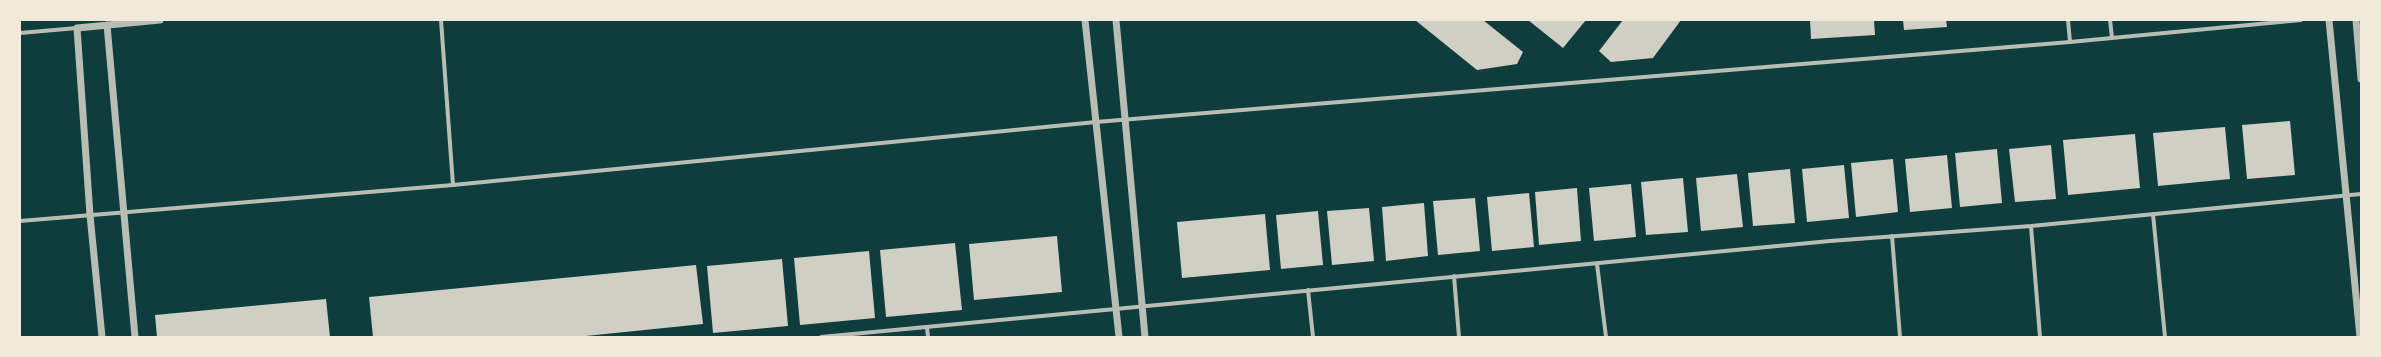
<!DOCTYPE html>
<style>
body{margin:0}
#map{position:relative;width:2381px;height:357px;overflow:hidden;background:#0f3d3e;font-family:"Public Sans",sans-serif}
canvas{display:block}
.frame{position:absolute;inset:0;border:21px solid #f1e9da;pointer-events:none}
</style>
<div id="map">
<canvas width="2381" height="357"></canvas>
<div class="frame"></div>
</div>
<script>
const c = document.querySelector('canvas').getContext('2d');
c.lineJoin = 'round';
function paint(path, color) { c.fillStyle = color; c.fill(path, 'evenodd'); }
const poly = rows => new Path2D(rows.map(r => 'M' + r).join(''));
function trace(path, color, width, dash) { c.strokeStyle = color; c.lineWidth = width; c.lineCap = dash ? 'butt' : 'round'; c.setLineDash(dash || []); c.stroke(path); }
const building = poly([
 [1415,20,1483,20,1523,52,1517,64,1477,70],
 [1528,20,1586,20,1563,48],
 [1623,20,1681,20,1653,58,1611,62,1599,51],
 [1810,20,1874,20,1875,35,1811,39],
 [1903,20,1946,20,1947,27,1904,30],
 [2290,121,2295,175,2247,179,2242,125],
 [2225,127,2230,179,2158,186,2153,133],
 [2135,134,2140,188,2068,195,2063,140],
 [2051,145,2056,199,2015,202,2009,149],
 [1997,149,2002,203,1960,207,1955,153],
 [1947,155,1952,208,1910,212,1905,159],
 [1893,159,1898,212,1856,217,1851,163],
 [1844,165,1849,218,1807,222,1802,169],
 [1790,169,1795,223,1753,226,1748,173],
 [1737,174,1743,227,1701,231,1696,178],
 [1683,178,1688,232,1646,235,1641,182],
 [1631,184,1636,237,1594,241,1589,188],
 [1577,188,1581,241,1539,245,1535,192],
 [1529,193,1534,247,1492,251,1487,197],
 [1475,198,1480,251,1438,255,1433,201],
 [1424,203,1428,256,1386,261,1382,207],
 [1369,208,1374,261,1332,265,1327,211],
 [1318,211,1323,265,1281,269,1276,215],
 [1265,214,1270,270,1182,278,1177,222],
 [1057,236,1062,292,974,300,969,244],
 [955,243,962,310,886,317,880,250],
 [869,251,875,318,800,325,794,258],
 [782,259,788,326,713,333,707,266],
 [696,265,703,324,576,337,373,337,369,297],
 [326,299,330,337,157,337,155,315]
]);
const minor = poly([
 [441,20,453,185],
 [2068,20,2070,42],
 [2110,20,2112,38],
 [20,33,77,28],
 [2153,214,2165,337],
 [20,221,453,185,1096,122,2070,42,2301,20],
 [2031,226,2040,337],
 [1892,236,1900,337],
 [1597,264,1606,337],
 [1454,276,1459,337],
 [1308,290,1313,337],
 [927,327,928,337],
 [821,337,1830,241,2031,226,2361,194]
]);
const tertiary = poly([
 [1085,20,1119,337],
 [1116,20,1145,337],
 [2329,20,2360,337],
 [2356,20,2361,79],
 [107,25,135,337],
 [102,337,90,215,77,28,160,20]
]);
paint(building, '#cfcfc3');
trace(minor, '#b8beb3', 4);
trace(tertiary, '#b8beb3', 7);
</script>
